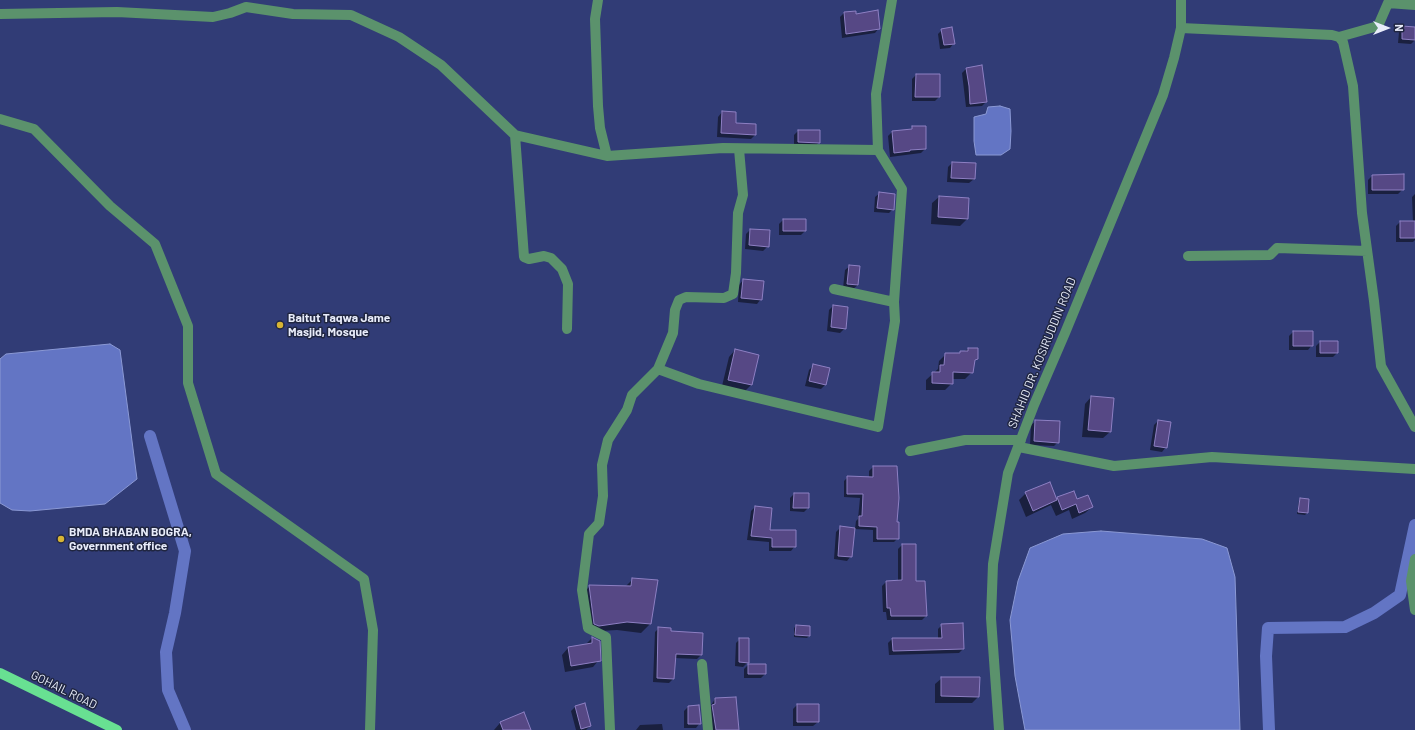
<!DOCTYPE html>
<style>
body{margin:0}
#map{position:relative;width:1415px;height:730px;overflow:hidden;background:#313c76;font-family:Barlow,sans-serif}
canvas{display:block}
.north{position:absolute;left:1367px;top:8px;width:40px;height:40px;-webkit-text-stroke:3px #202641;paint-order:stroke;rotate:90deg;font-size:11px;font-weight:700;line-height:16px;text-align:center;color:#e8ecfa}
.north::after{content:'';display:block;margin:auto;width:14px;height:18px;background:#e8ecfa;clip-path:polygon(50% 0,100% 100%,50% 72%,0 100%)}
</style>
<div id="map">
<canvas width="1415" height="730"></canvas>
<div class="north">N</div>
</div>
<script>
const c = document.querySelector('canvas').getContext('2d');
c.lineJoin = 'round';
function paint(path, color) { c.fillStyle = color; c.fill(path, 'evenodd'); }
const poly = rows => new Path2D(rows.map(r => 'M' + r).join(''));
function trace(path, color, width, dash) { c.strokeStyle = color; c.lineWidth = width; c.lineCap = dash ? 'butt' : 'round'; c.setLineDash(dash || []); c.stroke(path); }
function write(font, color, halo, rows, align = 'center') {
  c.font = font + ' Barlow,sans-serif'; c.lineWidth = 3; c.setLineDash([]); c.textBaseline = 'middle'; c.strokeStyle = halo; c.fillStyle = color; for (const [text, x, y, turn = 0] of rows) {
    c.save(); c.translate(x, y); c.rotate((+turn || 0) * Math.PI / 180); c.textAlign = isNaN(turn) ? turn : align; if (halo) c.strokeText(text, 0, 0); c.fillText(text, 0, 0); c.restore();
  }
}
const water = poly([
 [1000,106,1010,109,1011,131,1010,149,1001,155,976,155,974,141,974,117,986,114,988,107,1000,106],
 [110,344,120,350,137,479,105,504,30,511,12,510,0,503,0,359,6,354,110,344],
 [1101,531,1202,539,1227,548,1235,577,1240,730,1025,730,1015,676,1010,620,1018,581,1030,548,1063,534,1101,531]
]);
const shadow = poly([
 [844,13,855,15,879,28,875,33,842,38,840,17],
 [1403,27,1415,28,1415,40,1411,44,1398,43,1399,32],
 [942,30,954,43,950,48,940,49,938,34],
 [981,66,986,102,982,106,966,107,962,73,966,69],
 [916,75,939,97,935,101,912,101,912,79],
 [722,112,735,124,755,135,751,139,717,137,718,117],
 [913,127,925,149,921,153,890,157,888,136,892,132,910,130],
 [798,131,819,142,815,147,794,146,794,135],
 [952,163,974,179,969,183,947,182,948,167],
 [1372,176,1403,189,1398,194,1368,194,1368,180],
 [880,193,893,209,889,213,874,212,875,197],
 [1415,194,1415,240,1413,242,1396,242,1396,226,1400,222,1413,222,1412,197],
 [939,197,967,219,960,226,931,224,932,203],
 [783,220,805,231,801,235,779,235,779,224],
 [750,230,768,246,763,251,745,249,746,234],
 [850,266,859,267,858,285,853,289,843,288,845,270],
 [743,280,761,299,757,304,738,302,739,285],
 [833,306,845,328,840,333,827,331,829,310],
 [1293,332,1312,332,1312,345,1308,350,1289,350,1289,336],
 [1320,342,1337,353,1333,357,1316,357,1316,346],
 [968,349,977,358,974,362,972,372,965,379,952,379,952,383,945,390,926,390,926,380,938,369,939,361,946,354,959,354],
 [735,350,758,356,751,385,744,392,722,386,729,357],
 [813,366,829,369,825,385,821,389,805,386,809,370],
 [1091,397,1110,432,1103,438,1082,437,1085,404],
 [1036,421,1058,442,1054,446,1030,445,1031,425],
 [1158,421,1166,447,1162,452,1150,450,1154,425],
 [873,467,896,524,898,538,894,542,873,542,873,530,854,529,851,556,847,561,834,559,836,532,840,528,855,529,856,521,858,519,860,498,844,497,844,481,848,477,869,478,869,471],
 [1026,493,1056,500,1058,498,1077,501,1092,507,1085,513,1072,519,1069,510,1056,516,1051,505,1026,517,1019,500],
 [794,494,808,508,804,512,790,511,790,498],
 [1300,499,1307,513,1305,515,1297,514,1299,501],
 [755,507,769,531,795,546,791,551,769,551,769,542,747,540,751,511],
 [902,545,926,616,922,620,887,620,886,612,883,612,882,586,886,582,898,581,898,549],
 [633,579,657,581,650,624,641,633,617,630,585,632,581,595,590,586,625,587],
 [942,625,963,649,959,653,889,655,888,643,892,639,938,639,938,629],
 [796,626,809,636,807,638,794,637,794,628],
 [659,628,670,632,701,655,697,659,674,658,673,679,669,683,653,682,655,632],
 [592,638,599,642,599,660,593,667,565,672,562,655,568,648,585,645],
 [740,639,748,662,743,667,735,666,736,643],
 [748,665,765,674,761,678,744,678,744,669],
 [942,678,978,697,972,703,935,703,935,684],
 [715,699,738,730,711,730,708,710],
 [797,705,818,722,813,726,793,726,793,709],
 [576,706,590,726,586,730,576,730,571,711],
 [698,706,700,723,696,728,684,728,684,711,688,707],
 [524,714,530,730,494,730,500,723],
 [662,724,663,730,636,730,640,725]
]);
const canal = poly([
 [150,436,185,551,175,613,166,652,168,690,185,730],
 [1269,730,1266,656,1268,628,1345,627,1374,613,1400,595,1415,525]
]);
const building = poly([
 [878,10,880,29,846,34,844,12,856,11,856,14,878,10],
 [1402,26,1415,27,1415,40,1402,39,1402,26],
 [952,27,955,44,944,45,941,29,952,27],
 [982,65,987,102,970,104,969,86,966,68,982,65],
 [916,74,940,74,940,97,915,97,916,74],
 [722,111,736,112,736,123,756,124,756,135,721,133,722,111],
 [912,126,926,126,926,149,910,150,910,151,894,153,892,131,912,129,912,126],
 [798,130,820,130,820,143,798,142,798,130],
 [952,162,976,163,975,179,951,178,952,162],
 [1404,174,1404,190,1372,190,1372,175,1404,174],
 [879,192,895,194,894,210,877,208,879,192],
 [939,196,969,198,968,219,938,217,939,196],
 [783,219,806,219,806,231,783,231,783,219],
 [1400,221,1415,221,1415,238,1400,238,1400,221],
 [750,229,770,230,769,247,749,245,750,229],
 [849,265,860,266,858,285,847,284,849,265],
 [743,279,764,281,762,300,741,298,743,279],
 [833,305,848,307,846,329,831,327,833,305],
 [1293,331,1313,331,1313,346,1293,346,1293,331],
 [1320,341,1338,341,1338,353,1320,353,1320,341],
 [968,348,978,348,978,359,975,360,973,373,953,372,953,384,932,383,932,372,940,372,940,365,944,365,945,353,960,353,960,351,968,351,968,348],
 [735,349,759,355,752,385,728,380,735,349],
 [813,364,830,368,826,385,809,381,813,364],
 [1091,396,1114,398,1111,432,1088,430,1091,396],
 [1035,420,1060,421,1059,443,1034,441,1035,420],
 [1158,420,1171,422,1167,448,1154,446,1158,420],
 [873,466,897,466,899,498,897,522,899,522,899,539,877,539,877,527,859,526,859,516,862,516,863,494,847,494,847,476,873,477,873,466],
 [1050,482,1057,500,1033,511,1025,492,1050,482],
 [1074,491,1077,499,1088,495,1093,507,1079,513,1076,504,1062,510,1057,497,1074,491],
 [794,493,809,493,809,508,793,508,794,493],
 [1300,498,1309,499,1308,513,1298,512,1300,498],
 [755,506,772,508,770,530,796,530,796,547,772,547,772,538,751,536,755,506],
 [840,526,855,528,852,557,838,556,840,526],
 [902,544,916,544,916,581,925,581,927,616,891,616,890,608,887,608,886,581,902,580,902,544],
 [632,578,658,580,651,624,627,622,599,626,594,624,589,585,631,586,632,578],
 [963,623,964,649,893,651,892,638,942,638,941,624,963,623],
 [796,625,810,626,810,636,795,635,796,625],
 [658,627,671,628,671,631,703,633,702,655,676,654,674,679,657,678,658,627],
 [592,637,600,641,601,661,571,666,568,647,592,643,592,637],
 [739,638,749,638,749,663,739,662,739,638],
 [748,664,766,664,766,674,748,674,748,664],
 [941,677,980,677,979,697,941,696,941,677],
 [736,697,739,730,716,730,712,705,715,704,715,698,736,697],
 [585,703,591,726,581,729,575,706,585,703],
 [797,704,819,704,819,722,797,722,797,704],
 [699,705,701,724,688,724,688,706,699,705],
 [524,712,531,730,503,730,500,722,524,712]
]);
const minor = poly([
 [598,0,595,19,598,106,600,128,607,156],
 [0,14,117,12,213,17,230,13,246,7,293,14,351,15,399,37,441,65,515,135,607,156,723,148,878,150,902,189,894,302,895,321,878,427,699,384,658,369],
 [1181,28,1332,35,1339,37,1343,42,1353,86,1362,213,1374,301,1381,366,1415,427],
 [1339,37,1378,26,1388,3,1415,5],
 [0,119,34,129,110,206,155,244,188,326,188,383,216,474,364,579,373,630,370,730],
 [515,135,524,257,529,259,544,256,551,258,562,269,568,284,567,329],
 [878,150,876,94,892,0],
 [1188,256,1270,255,1277,248,1367,251],
 [834,289,894,302],
 [1019,447,1114,466,1212,457,1415,469],
 [910,451,965,440,1021,440],
 [1415,559,1411,581,1415,610],
 [702,664,708,730],
 [610,730,606,637,588,628,582,590,589,534,599,523,603,496,602,465,608,440,627,410,632,395,658,369,673,333,675,310,679,300,686,297,724,298,733,294,736,273,738,213,743,195,739,149],
 [999,730,991,618,993,564,1008,473,1034,405,1065,333,1163,95,1174,58,1181,28,1181,0]
]);
const major = poly([
 [0,673,117,730]
]);
const markers = [
 [280,325,4,"#d7b434"],
 [61,539,4,"#d7b434"]
];
const poiNames = [
 ["Baitut Taqwa Jame",288,318],
 ["Masjid, Mosque",288,332],
 ["BMDA BHABAN BOGRA,",69,532],
 ["Government office",69,546]
];
const streetNames = [
 ["SHAHID DR. KOSIRUDDIN ROAD",1042,353,-68],
 ["GOHAIL ROAD",64,690,26]
];
paint(water, '#6375c4');
trace(water, '#8b99d4', 1);
paint(shadow, '#0007');
trace(canal, '#6375c4', 12);
paint(building, '#564885');
trace(building, '#8e80c3', 1);
trace(minor, '#5b926c', 10);
trace(major, '#68e092', 10);
for (const [x, y, r, color] of markers) { const dot = new Path2D(); dot.arc(x, y, r, 0, 2 * Math.PI); c.fillStyle = color; c.fill(dot); trace(dot, '#202641', 1.5); }
write('bold 12px', '#e8ecfa', '#202641', poiNames, 'left');
write('12px', '#e8ecfa', '#202641', streetNames);
</script>
